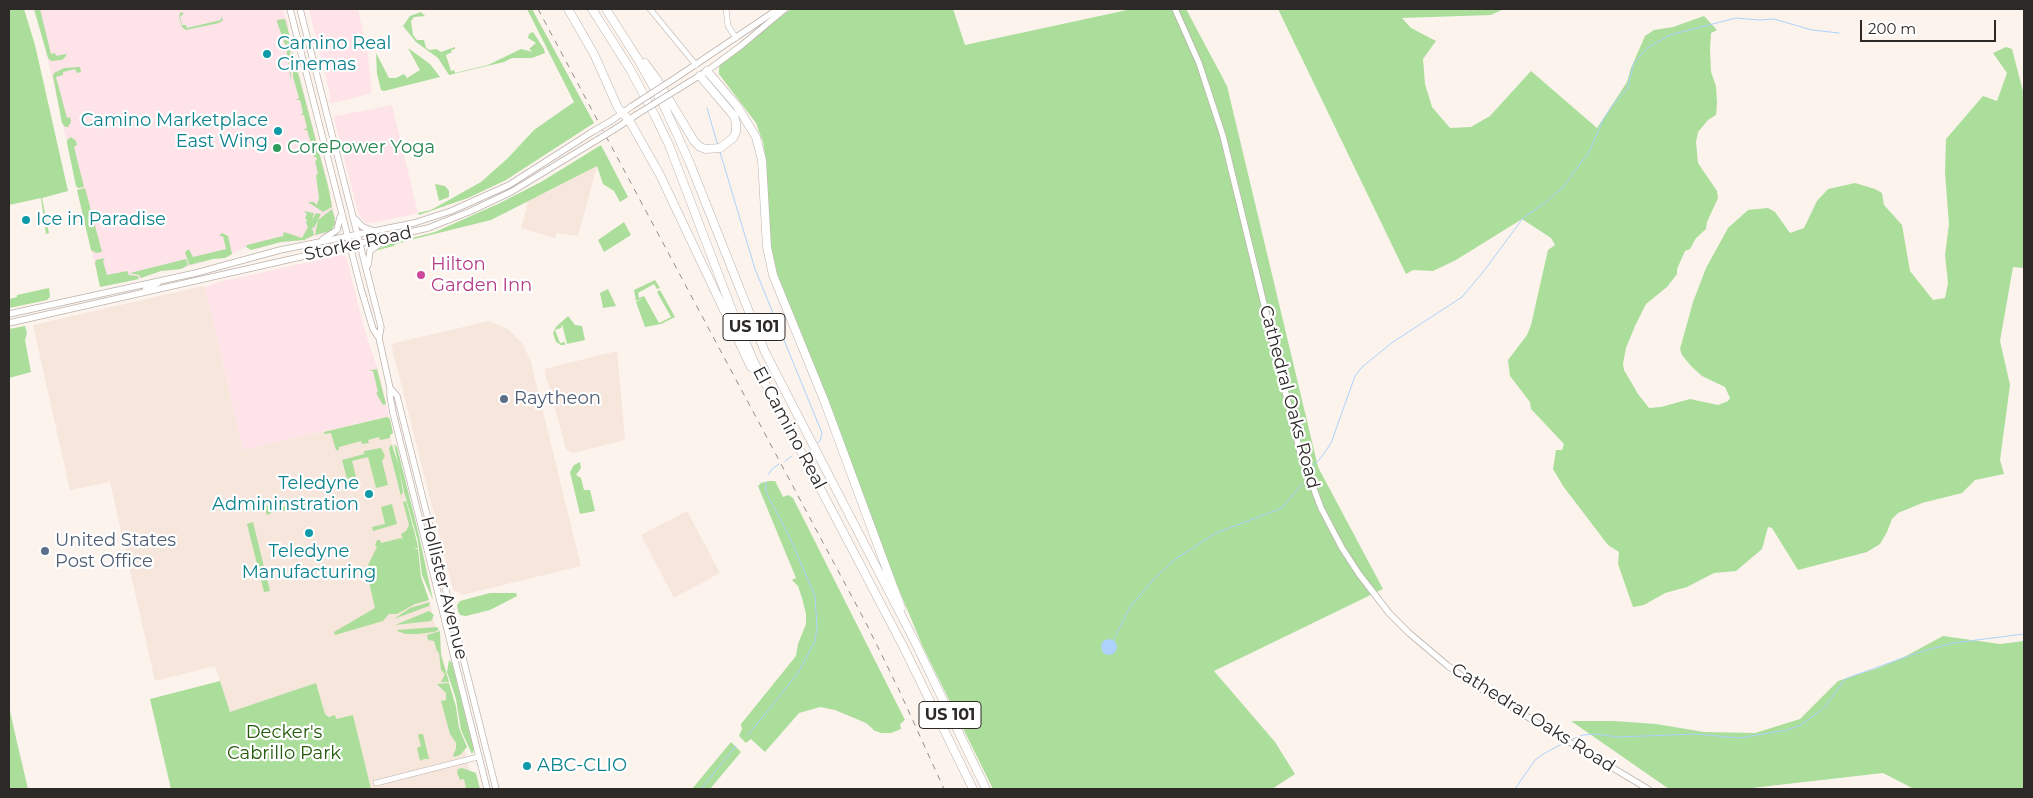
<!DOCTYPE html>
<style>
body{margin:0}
#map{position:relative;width:2033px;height:798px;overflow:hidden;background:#fcf3ed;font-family:Montserrat,sans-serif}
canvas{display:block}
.frame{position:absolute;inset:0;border:10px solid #2d2927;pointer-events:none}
.scale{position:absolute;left:1860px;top:20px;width:136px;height:22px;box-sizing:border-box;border:2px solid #2d2927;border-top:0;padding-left:6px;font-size:15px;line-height:18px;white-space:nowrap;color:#2d2927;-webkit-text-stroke:4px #fff;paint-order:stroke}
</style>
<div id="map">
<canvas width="2033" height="798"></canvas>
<div class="frame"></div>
<div class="scale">200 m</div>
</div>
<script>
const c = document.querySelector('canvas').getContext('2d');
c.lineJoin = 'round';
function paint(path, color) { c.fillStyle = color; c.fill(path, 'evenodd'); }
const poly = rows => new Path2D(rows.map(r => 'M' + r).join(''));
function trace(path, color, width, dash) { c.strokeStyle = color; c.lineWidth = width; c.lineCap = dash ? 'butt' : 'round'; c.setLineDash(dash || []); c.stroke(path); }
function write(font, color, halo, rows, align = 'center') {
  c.font = font + ' Montserrat,sans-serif'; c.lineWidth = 4.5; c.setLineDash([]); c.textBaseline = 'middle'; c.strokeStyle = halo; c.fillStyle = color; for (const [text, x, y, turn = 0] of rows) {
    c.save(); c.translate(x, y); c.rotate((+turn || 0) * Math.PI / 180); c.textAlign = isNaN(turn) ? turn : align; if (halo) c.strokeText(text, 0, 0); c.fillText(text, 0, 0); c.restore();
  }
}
const commercial = poly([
 [34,9,282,9,288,22,291,50,293,51,328,184,336,224,327,233,304,240,281,242,251,250,246,247,225,258,213,259,181,269,161,271,139,279,100,287,47,55],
 [309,9,358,9,368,56,372,91,369,94,333,103,330,102,330,94],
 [392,105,418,213,371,223,366,223,359,216,334,118,336,116],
 [341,255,345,256,347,259,364,328,380,377,389,416,243,450,205,287,219,282]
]);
const built = poly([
 [597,166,578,236,557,233,555,238,521,228,527,206,526,200,541,195],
 [203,286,205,287,243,450,389,416,393,433,390,435,414,534,419,572,430,604,474,789,371,789,353,715,336,719,325,714,316,683,230,713,215,666,155,681,110,482,70,490,33,325],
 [489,321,508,329,522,343,530,359,581,566,462,595,453,589,391,344],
 [617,351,625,440,573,453,566,449,544,369],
 [687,511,720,573,674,598,641,535]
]);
const green = poly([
 [9,9,24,9,35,45,68,191,42,198,49,233,46,234,41,198,9,205],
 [34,9,40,9,51,54,55,53,56,56,66,54,67,50,66,56,62,60,51,61,48,58],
 [527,9,532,9,594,123,506,180,468,198,419,215,418,213,431,210,481,182,508,158,534,130,574,102],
 [791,9,953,9,965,45,1132,9,1186,9,1227,86,1318,467,1383,589,1214,671,1275,742,1295,774,1272,789,993,789,922,645,895,580,827,400,780,289,770,249,766,159,763,142,756,123,719,74,719,67,721,64],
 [1278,9,1504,9,1491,15,1402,18,1411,28,1436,41,1423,59,1425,84,1432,107,1450,128,1471,127,1490,116,1531,71,1597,128,1627,82,1631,68,1645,36,1654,30,1673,27,1704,16,1717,30,1711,33,1710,49,1711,72,1716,86,1717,103,1716,115,1708,120,1698,132,1696,142,1698,163,1717,191,1718,198,1707,222,1706,229,1696,238,1690,249,1685,251,1677,269,1677,274,1667,287,1646,304,1635,326,1626,348,1623,364,1624,370,1638,394,1649,408,1661,407,1690,399,1718,405,1728,401,1730,398,1725,387,1702,376,1691,366,1682,355,1680,349,1693,302,1706,268,1728,228,1748,210,1768,208,1775,212,1790,233,1804,228,1817,201,1828,189,1855,183,1875,189,1882,193,1884,205,1902,225,1910,271,1933,300,1945,298,1948,283,1945,255,1949,224,1945,173,1946,139,1983,96,1997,101,2007,73,1993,53,2006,47,2012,49,2024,95,2024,268,2013,267,2000,341,2010,385,2000,460,2004,474,1975,480,1962,493,1922,503,1898,513,1892,519,1887,532,1880,544,1867,552,1798,570,1772,528,1768,527,1762,549,1736,571,1714,573,1687,587,1665,593,1644,605,1633,607,1618,564,1619,552,1608,545,1563,486,1553,469,1556,450,1562,450,1564,444,1531,409,1530,402,1510,376,1508,360,1527,335,1531,325,1548,250,1555,245,1551,238,1522,219,1456,260,1433,271,1413,270,1406,274],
 [183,12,183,15,180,16,182,25,186,25,187,28,221,20,221,16,223,20,219,23,186,30,182,27,179,16,180,13],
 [421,12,425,16,414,17,411,21,413,35,417,40,424,40,426,48,430,50,436,49,441,52,455,47,455,49,451,50,452,52,446,55,451,71,454,70,455,73,488,65,521,49,533,52,529,49,536,43,528,38,529,34,533,32,544,49,545,53,532,58,512,58,504,62,449,75,438,58,416,42,403,26,410,16],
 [285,19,290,37,291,81,286,47,277,22,277,20],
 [408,48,430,64,440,77,384,91,381,90,377,74,376,53,389,78,396,78,404,74,407,78,420,70],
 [292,50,329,190,332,207,323,212,308,202,314,202,317,205,319,198,316,175,318,174,315,161,317,160,316,157,314,157,311,145,308,146,311,143,307,130,303,130,307,128,304,115,300,115,303,113,300,100,296,100,299,98,293,77],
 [80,67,81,72,77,73,75,69,63,72,63,75,56,77,67,118,70,117,71,122,68,127,65,127,62,123,53,76,54,73,64,68],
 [71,137,76,141,77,145,74,147,84,187,78,188,76,186,67,143,67,140],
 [601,145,628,197,620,202,614,191,603,184,597,166,491,220,406,241,394,245,394,246,374,251,386,245,435,232,500,203,541,182],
 [435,184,445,186,449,191,449,197,439,201],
 [85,188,102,252,96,253,91,250,77,190],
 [332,209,335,219,334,221,336,222,331,231,315,235,318,220],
 [304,211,314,213,312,220,316,213,321,214,314,228,312,227,314,235,304,240,281,242,251,250,246,247,247,245,283,236,284,232,302,238,308,227,306,223,307,220,305,218,307,214],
 [624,222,631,235,604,252,598,240],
 [222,233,228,236,232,254,225,258,213,259,189,265,185,252,189,249,193,257,226,249,223,236,219,236],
 [105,258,103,261,107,275,127,271,129,275,138,276,139,279,100,287,95,263,96,260],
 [186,259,188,265,181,269,161,271,141,278,139,275,130,273],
 [655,280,660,288,657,289,654,284,638,293,639,298,644,296,659,323,671,317,657,292,660,290,675,317,661,324,645,327,636,302,643,298,636,301,634,290],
 [49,288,50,297,47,300,9,308,9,299,17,297,17,295],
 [608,289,616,306,603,308,600,293],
 [568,316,575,325,582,326,585,340,567,344,562,324,561,328,555,330,560,343,565,342,565,345,561,345,556,342,553,333,556,327],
 [25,326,27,333,25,340,31,372,9,378,9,329],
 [377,369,386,404,383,405,376,393,378,392,373,371,368,371],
 [387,417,390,419,393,433,390,435,390,438,380,440,379,437,368,440,369,443,362,444,361,441,339,447,339,450,336,450,331,433,324,434,324,432],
 [394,444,397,447,418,531,433,600,422,575,418,541,404,492],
 [392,445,399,467,403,493,401,494,402,500,389,449,390,446],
 [381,448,385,456,382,461,388,485,376,488,368,457,352,461,356,477,347,479,342,460,364,454,364,451],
 [580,462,581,468,576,475,581,478,584,490,590,490,595,511,580,514,570,472,574,465],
 [769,481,775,481,783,497,788,495,793,498,905,720,900,724,901,729,891,733,881,733,873,730,873,729,866,723,835,710,820,707,799,713,765,752,751,739,746,743,739,736,742,729,741,724,796,656,798,644,806,624,806,614,802,598,798,586,792,580,796,578,758,486,761,483],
 [304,499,306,505,298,507,298,508,287,511,275,511,267,515,264,506,268,506,269,510,289,505,289,502,290,505,304,502],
 [406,501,417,542,418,548,412,549,418,549,421,577,429,600,415,604,397,614,389,614,383,621,335,635,334,632,375,608,366,569,377,547,375,545,377,540,380,540,381,543,401,538,403,540,401,534,406,531,409,525,403,502],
 [392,504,397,524,373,531,372,527,385,524,381,507],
 [253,522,270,591,264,592,247,524],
 [490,593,516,593,517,596,490,610,466,616,460,615,458,611,457,605,460,601],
 [430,602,429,606,394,619,410,608],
 [429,611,434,615,431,621,395,625],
 [437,627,439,630,434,632,418,634,406,634,397,631,397,630],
 [440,631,441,655,449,682,441,682,445,674,441,670,439,653,437,651,434,641,428,640,427,635],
 [1943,636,2000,644,2024,641,2024,789,1914,789,1883,773,1743,789,1669,789,1571,721,1614,721,1656,724,1704,732,1755,733,1800,719,1838,681,1878,668,1906,656],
 [449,660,452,663,474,750,472,754,461,730,456,699,447,672],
 [220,681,230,712,316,683,325,714,329,717,335,715,336,719,353,715,371,789,171,789,150,699],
 [449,683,456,707,459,728,467,747,460,755,454,757,453,755,456,749,456,743,450,734,441,701,446,700,446,693,437,684],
 [9,706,16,738,28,789,9,789],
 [420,734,423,734,429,759,424,759,420,761,417,748,421,746,418,735],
 [731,742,741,752,710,789,692,789],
 [462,768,476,773,480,789,466,788,464,779,460,780,457,772,458,769]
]);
const water = poly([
 '1101 647a8 8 0 1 1 16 0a8 8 0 1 1-16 0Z'
]);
const stream = poly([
 [707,108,718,146],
 [720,152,755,269,822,433,820,441,816,444],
 [785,461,792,456],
 [1309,469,1320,459,1331,443,1355,376,1362,367,1393,342,1462,297,1487,267,1523,218,1546,202,1563,187,1589,152,1603,120,1612,106,1627,89,1634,63,1647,48,1670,35,1736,18,1759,20,1774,19,1812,30,1839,33],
 [768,475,772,469,779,464],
 [1114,639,1130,607,1153,580,1174,560,1216,533,1282,508,1302,484],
 [748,735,798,673,815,641,817,627,815,596,790,538,766,492,766,482],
 [1570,740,1583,735,1595,734,1618,737,1696,734,1739,738,1787,730,1801,725,1825,707,1845,679,1850,677,1920,652,1953,643,2024,634],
 [701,789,736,746],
 [1515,789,1535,760,1545,753,1564,743]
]);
const tertiary = poly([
 [650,9,696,65],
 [726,9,728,26,736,38],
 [376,783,478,757]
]);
const secondary = poly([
 [290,9,361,289,373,329,379,338],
 [300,9,381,327,379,338,390,388,390,396,393,413,487,789],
 [1175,9,1199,63,1223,136,1300,452,1321,508,1342,548,1359,574,1389,613,1409,633,1448,666,1474,685,1648,789],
 [674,79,778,9],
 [678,89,707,71,742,45,785,9],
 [611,121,632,106],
 [615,129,636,115],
 [355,219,363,227,374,231],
 [323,239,337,230,340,217],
 [368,265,370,251,383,241],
 [145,292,146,288,158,283],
 [9,314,196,273,280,250,414,223,451,211,509,185,592,132],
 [9,323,428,228,471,211,511,192,597,140],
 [390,388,397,396,496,789]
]);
const motorway = poly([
 [568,9,594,54,618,108,629,120,660,175,751,367],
 [592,9,630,69,655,116,669,145,735,318,755,364,904,648,973,789],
 [606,9,639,61,665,108,689,161,765,352,914,640,986,789],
 [645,63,658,81,694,141,700,147,706,149,720,148,733,138,736,132,736,123,734,116,700,76],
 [707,71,737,106,756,137,762,160,767,247,773,275,824,400,901,608]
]);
const rail = poly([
 [538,9,866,623,899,690,944,789]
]);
const secondaryBridge = poly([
 [632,106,674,79],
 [636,115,678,89],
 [592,132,611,121],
 [597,140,615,129]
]);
const markers = [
 [267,54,5,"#0f9aa8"],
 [278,131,5,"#0f9aa8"],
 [277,148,5,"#2e9e5b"],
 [26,220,5,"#0f9aa8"],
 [421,275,5,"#d1479c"],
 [504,399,5,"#5c6f8a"],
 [369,494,5,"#0f9aa8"],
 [309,533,5,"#0f9aa8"],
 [45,551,5,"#5c6f8a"],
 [527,766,5,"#0f9aa8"]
];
const shields = [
 [754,327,62],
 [950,715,62]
];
const shieldNames = [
 ["US 101",754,327],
 ["US 101",950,715]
];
const cultureNames = [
 ["Camino Real",277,44],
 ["Cinemas",277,65],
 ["Camino Marketplace",268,121,"right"],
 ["East Wing",268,142,"right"],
 ["Ice in Paradise",36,220],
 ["Teledyne",359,484,"right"],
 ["Admininstration",359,505,"right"],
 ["Teledyne",309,552,"center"],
 ["Manufacturing",309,573,"center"],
 ["ABC-CLIO",537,766]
];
const leisureNames = [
 ["CorePower Yoga",287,148]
];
const streetNames = [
 ["Storke Road",358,244,-12],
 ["Cathedral Oaks Road",1289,397,75],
 ["El Camino Real",789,428,62],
 ["Hollister Avenue",444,588,76],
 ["Cathedral Oaks Road",1533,718,32]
];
const hotelNames = [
 ["Hilton",431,265],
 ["Garden Inn",431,286]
];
const serviceNames = [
 ["Raytheon",514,399],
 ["United States",55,541],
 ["Post Office",55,562]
];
const parkNames = [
 ["Decker's",284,733],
 ["Cabrillo Park",284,754]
];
paint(commercial, '#fee3e8');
paint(built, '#f7e6dc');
paint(green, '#aade9a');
paint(water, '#acd2fd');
trace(stream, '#acd2fd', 1);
trace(tertiary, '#bcb3ae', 6);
trace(secondary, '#bcb3ae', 7);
trace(motorway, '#bcb3ae', 9);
trace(tertiary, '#fff', 5);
trace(secondary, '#fff', 5.5);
trace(motorway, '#fff', 8);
trace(rail, '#928c88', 1, [6, 6]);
trace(secondaryBridge, '#bcb3ae', 7, []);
trace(secondaryBridge, '#fff', 5.5);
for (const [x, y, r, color] of markers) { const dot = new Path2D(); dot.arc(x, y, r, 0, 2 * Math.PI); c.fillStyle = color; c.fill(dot); trace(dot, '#fff', 2); }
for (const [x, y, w] of shields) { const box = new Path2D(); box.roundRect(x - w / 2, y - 13.5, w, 27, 4); c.fillStyle = '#fff'; c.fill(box); trace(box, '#2d2927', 1); }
write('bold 16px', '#2d2927', null, shieldNames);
write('18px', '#0d838f', '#fff', cultureNames, 'left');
write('18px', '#27864d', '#fff', leisureNames, 'left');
write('18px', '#2d2927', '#fff', streetNames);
write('18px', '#b23c85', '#fff', hotelNames, 'left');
write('18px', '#4e5e75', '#fff', serviceNames, 'left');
write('18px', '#235909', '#fff', parkNames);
</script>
